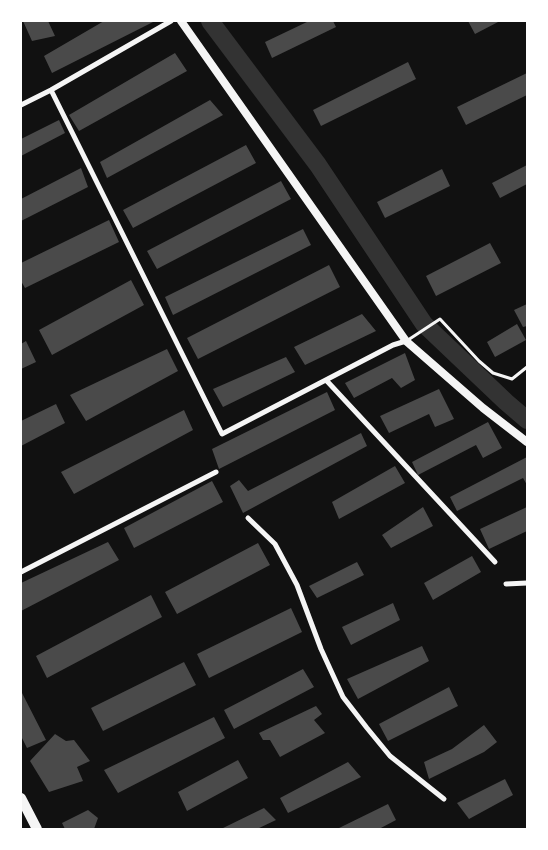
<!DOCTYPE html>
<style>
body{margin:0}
#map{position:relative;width:548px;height:850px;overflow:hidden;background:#111;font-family:"Open Sans",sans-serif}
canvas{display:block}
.frame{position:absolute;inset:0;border:22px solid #fff;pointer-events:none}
</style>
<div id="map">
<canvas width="548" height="850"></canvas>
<div class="frame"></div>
</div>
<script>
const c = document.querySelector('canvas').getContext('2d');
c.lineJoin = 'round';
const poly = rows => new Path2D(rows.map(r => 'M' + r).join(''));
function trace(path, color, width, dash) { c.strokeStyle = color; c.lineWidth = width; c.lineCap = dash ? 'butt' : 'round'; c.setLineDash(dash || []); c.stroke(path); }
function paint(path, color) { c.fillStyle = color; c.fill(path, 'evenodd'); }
const river = poly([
 [210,21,318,165,424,324,506,402,527,420]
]);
const building = poly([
 [23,21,48,21,55,36,32,41],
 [104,21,155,21,52,73,44,56],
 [309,21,333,21,336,27,272,58,265,42],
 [468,21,500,21,475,34],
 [175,53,187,71,79,131,69,115],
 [408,62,416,79,321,126,313,110],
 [527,73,527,95,466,125,457,107],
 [210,100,223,115,107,178,100,162],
 [59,120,65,133,21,156,21,139],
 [246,145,256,163,133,228,123,210],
 [527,165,527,184,500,198,492,183],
 [81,168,88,187,21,221,21,199],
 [442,169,450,186,385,218,377,202],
 [281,181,291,199,157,269,147,251],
 [109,220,119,242,25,288,21,281,21,263],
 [303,229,311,245,173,315,165,297],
 [490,243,501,263,436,296,426,276],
 [329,265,340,287,198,359,187,338],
 [131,280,144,305,52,355,39,330],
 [527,304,527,326,523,327,514,310],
 [362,314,376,331,305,365,294,347],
 [517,324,526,340,495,357,487,342],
 [26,341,36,362,21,369,21,344],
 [167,349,178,371,86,421,70,395],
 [405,353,415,380,401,388,392,378,354,398,345,383],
 [286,357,295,372,223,407,213,389],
 [439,389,454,419,435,427,429,414,389,433,380,416],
 [327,392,335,410,219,469,212,449],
 [56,404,65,423,21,446,21,421],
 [184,410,193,430,74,494,61,472],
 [488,422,502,448,483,458,476,445,418,475,412,462],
 [361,433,367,446,243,513,230,486,239,480,248,491],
 [527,457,527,485,523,478,457,511,450,497],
 [395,466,405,483,339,519,332,502],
 [212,481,223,502,134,548,124,528],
 [423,507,433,526,391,548,382,535],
 [527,507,527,531,489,549,480,529],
 [108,542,119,560,21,611,21,583],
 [258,543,270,565,177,614,165,592],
 [472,556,481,572,433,600,424,583],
 [357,562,364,575,317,598,309,586],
 [151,595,162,617,47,678,36,656],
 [393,603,400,620,351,645,342,627],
 [291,608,302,632,209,678,197,654],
 [422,646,429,661,358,699,347,679],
 [184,662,196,685,103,731,91,708],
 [303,669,314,687,234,729,224,710],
 [449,687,458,706,388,741,379,724],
 [21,691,46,740,27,748,21,736],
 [316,706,322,714,314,720,325,733,280,757,270,740,263,740,259,733],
 [214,717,225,738,118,793,104,770],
 [484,725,497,742,484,752,429,779,424,762,452,749],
 [55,734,66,741,74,740,90,761,77,767,83,781,49,792,30,761],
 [238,760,248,778,187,811,178,792],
 [348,762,361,777,288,813,280,798],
 [505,779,513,795,469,819,457,803],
 [388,804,396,820,379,829,337,829],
 [264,808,276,820,257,829,221,829],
 [88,810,98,818,94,829,65,829,62,823]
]);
const service = poly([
 [408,340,440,319,479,361,493,373,512,379,527,367]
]);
const minor = poly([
 [51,90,222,434,393,345,406,341],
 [21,105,51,90,171,21],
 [326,380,495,562],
 [248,518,275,544,297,585,321,649,343,697,367,728,390,756,444,799],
 [21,572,216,472],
 [506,584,527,583]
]);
const tertiary = poly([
 [181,21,406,341,483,408,527,442]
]);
const primary = poly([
 [21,798,37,829]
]);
trace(river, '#333', 18);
paint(building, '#4a4a4a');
trace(service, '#f5f5f5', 3);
trace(minor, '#f5f5f5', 5);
trace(tertiary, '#f5f5f5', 8);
trace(primary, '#f5f5f5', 10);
</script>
